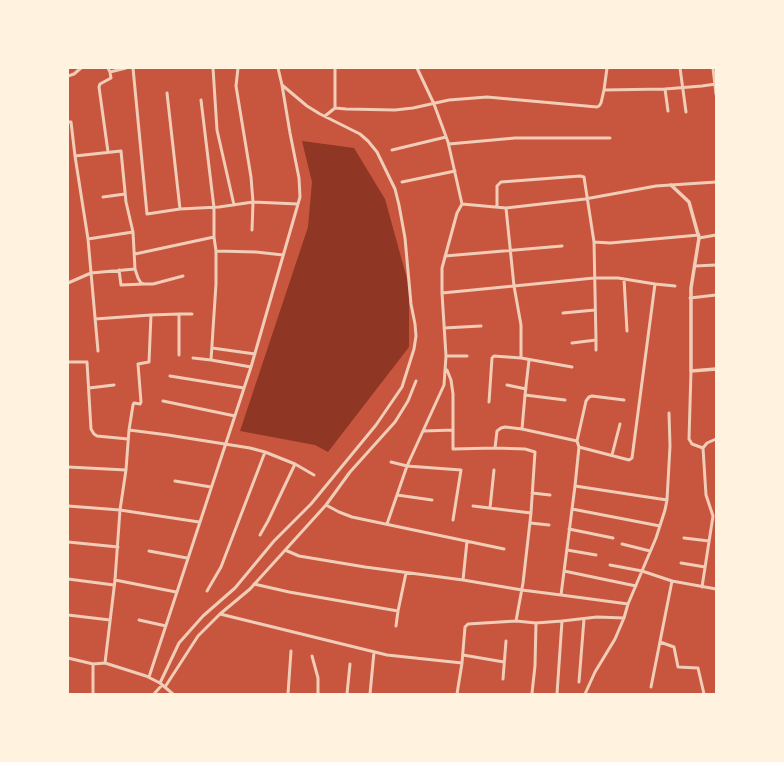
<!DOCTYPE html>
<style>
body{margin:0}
#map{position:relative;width:784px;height:762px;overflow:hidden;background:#c8553d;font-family:Arial,sans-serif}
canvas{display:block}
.frame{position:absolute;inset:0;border:69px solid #fff3e0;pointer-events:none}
</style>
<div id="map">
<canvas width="784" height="762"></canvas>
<div class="frame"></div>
</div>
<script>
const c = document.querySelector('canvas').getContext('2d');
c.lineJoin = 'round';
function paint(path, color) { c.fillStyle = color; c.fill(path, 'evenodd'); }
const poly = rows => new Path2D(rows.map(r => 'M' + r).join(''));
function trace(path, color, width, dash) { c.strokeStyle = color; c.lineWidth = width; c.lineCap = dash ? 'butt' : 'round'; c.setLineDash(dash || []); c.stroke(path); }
const water = poly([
 [302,141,354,148,385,199,409,286,409,347,328,452,315,445,240,431,308,227,312,182]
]);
const minor = poly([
 [108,68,110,72,126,68],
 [133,68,147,214,180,209,219,207,253,202,298,204,251,367,149,677],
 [213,68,217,130,234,205],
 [238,68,236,86,251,177,253,202,252,230],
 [278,68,282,85,290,133,299,178,300,197,298,204],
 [335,68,335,108,346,109,395,110,413,108,449,100,487,97,597,107,599,106,601,103,604,90,665,89,702,86,716,84],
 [417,68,434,104,448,142,462,204,506,208,585,199,656,186,716,182],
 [680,68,686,112],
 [713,68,716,94],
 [68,76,74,74,81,68],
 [665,89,668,111],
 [604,90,607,68],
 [167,93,180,209],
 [201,100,214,208,214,237,216,251,216,284,211,360,251,367],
 [325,116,335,108],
 [68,122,71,122,75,156,88,239,98,351],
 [449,144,515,138,610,138],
 [392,150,446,137],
 [108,152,99,87,100,84,111,78,110,72],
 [75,156,121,151,126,202,133,232],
 [402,182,455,171],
 [103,197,125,194],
 [497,207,497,186,501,182,580,176,584,177,594,242,596,340,572,343],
 [699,238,716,235],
 [594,242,610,243,699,235],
 [216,251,256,252,283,255],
 [135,254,214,237],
 [445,256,562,246],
 [695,266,716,265],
 [135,269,138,278,141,283,144,284,153,284,183,276],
 [119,270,121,285,144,284],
 [624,279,627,331],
 [68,283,91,273,135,269,133,232,88,239],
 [655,284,675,286],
 [442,293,514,286,506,208],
 [690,298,716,295],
 [563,313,595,310],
 [151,315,179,314],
 [95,319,151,315,149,362,138,364,141,402,140,404,134,403,133,405,129,430,126,470,120,510,115,580,105,663],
 [444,328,481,326],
 [596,340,596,350],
 [212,348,255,354],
 [179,355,179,314,192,314],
 [446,356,467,356],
 [193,358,211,360],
 [68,362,87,362,91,429,94,434,97,436,128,439],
 [572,367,521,358,521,325,514,286,594,278,618,278,655,284,632,458,629,460,579,447,575,486],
 [447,370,451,380,453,394,453,449,495,448,497,431,501,428,505,427,522,429,577,441,579,447],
 [691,371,689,439,692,444,703,448],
 [170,376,244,388],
 [507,385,526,389],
 [89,388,114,385],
 [525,395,529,360],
 [163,401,235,416],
 [489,402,492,358,494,356,521,358],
 [522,429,525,395,565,400],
 [129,430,168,435,250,448,265,452,221,567,207,591],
 [424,431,453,430],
 [577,441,586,401,589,397,592,396,624,400],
 [612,455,620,424],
 [391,462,407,466,461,470,453,520],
 [295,464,314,475],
 [68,467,126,470],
 [175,481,211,487],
 [532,493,550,495],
 [397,495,432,500],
 [667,500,670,446,669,413],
 [326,505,339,512,352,517,504,549],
 [68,506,120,510,199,522],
 [473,506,531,513,535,452,525,449,495,448],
 [490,508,494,470],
 [572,509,660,526],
 [530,523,549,525],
 [387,524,407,466,444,385,446,356,442,293,442,268,457,213,462,204],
 [569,529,613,538],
 [260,535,268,521,295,464,265,452],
 [684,538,709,541],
 [68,542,118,547],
 [622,544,650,551],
 [285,550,299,556,365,567,463,580,522,590,561,595,628,604,656,538,665,510,667,500,575,486,561,595],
 [567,550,596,555],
 [149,551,187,558],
 [681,563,705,567],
 [610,565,642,571,672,581],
 [564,571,636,586],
 [68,579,114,585],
 [115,580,176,592],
 [463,580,467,541],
 [254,584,289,592,398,611,406,573],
 [702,587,713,516,706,495,703,448,707,443,716,439],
 [220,614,387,655,462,663,457,694],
 [68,615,110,620],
 [139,620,166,626],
 [516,621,523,583,531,513],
 [396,626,398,611],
 [660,642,674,647,678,667,698,668,704,694],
 [463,655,504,662],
 [312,656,318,678,318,694],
 [68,658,93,664,105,663,146,676,160,683,173,694],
 [462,663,465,627,468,624,516,621,536,623],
 [503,679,506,641],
 [579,682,584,619],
 [160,683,179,643,203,616,235,588,274,541,311,504,376,425,402,387,414,349,416,336,415,324,411,304,405,238,399,205,395,189,377,152,368,141,360,134,320,114,307,106,282,85],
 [165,687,198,636,220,614,250,589,326,505,350,472,395,422,408,401,416,381],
 [651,687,672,581,716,589],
 [532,693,535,666,536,623,562,621],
 [93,694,93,664],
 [154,694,162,685],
 [288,694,291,651],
 [347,694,350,664],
 [370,694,374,652],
 [557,694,562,621,597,617,624,618],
 [585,694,595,672,615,639,624,618,628,604]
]);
const tertiary = poly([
 [671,185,689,202,699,238,691,288,691,371,716,369]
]);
paint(water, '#8f3625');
trace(minor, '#f1ccb7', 3);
trace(tertiary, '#f1ccb7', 3.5);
</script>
